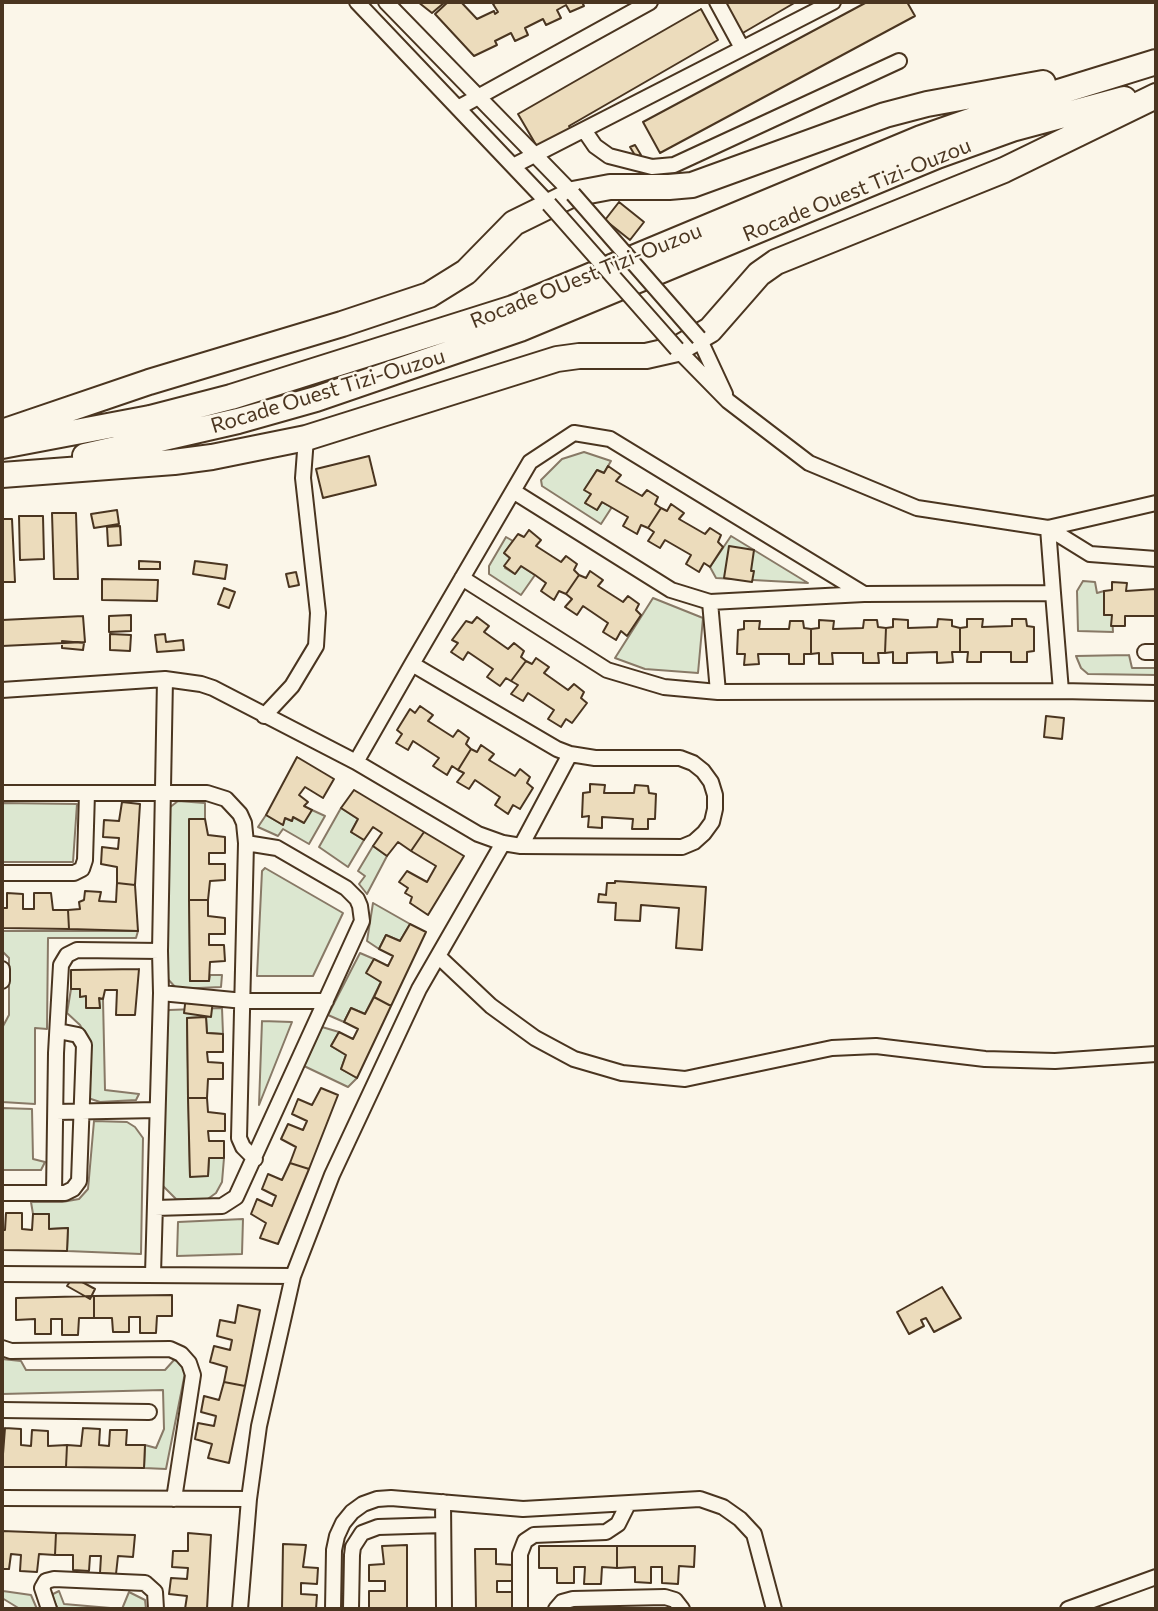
<!DOCTYPE html>
<style>
body{margin:0}
#map{position:relative;width:1158px;height:1611px;overflow:hidden;background:#fbf6e9;font-family:Commissioner,sans-serif}
canvas{display:block}
.frame{position:absolute;inset:0;border:4px solid #4a3520;pointer-events:none}
</style>
<div id="map">
<canvas width="1158" height="1611"></canvas>
<div class="frame"></div>
</div>
<script>
const c = document.querySelector('canvas').getContext('2d');
c.lineJoin = 'round';
function paint(path, color) { c.fillStyle = color; c.fill(path, 'evenodd'); }
const poly = rows => new Path2D(rows.map(r => 'M' + r).join(''));
function trace(path, color, width, dash) { c.strokeStyle = color; c.lineWidth = width; c.lineCap = dash ? 'butt' : 'round'; c.setLineDash(dash || []); c.stroke(path); }
function write(font, color, halo, rows, align = 'center') {
  c.font = font + ' Commissioner,sans-serif'; c.lineWidth = 5; c.setLineDash([]); c.textBaseline = 'middle'; c.strokeStyle = halo; c.fillStyle = color; for (const [text, x, y, turn = 0] of rows) {
    c.save(); c.translate(x, y); c.rotate((+turn || 0) * Math.PI / 180); c.textAlign = isNaN(turn) ? turn : align; if (halo) c.strokeText(text, 0, 0); c.fillText(text, 0, 0); c.restore();
  }
}
const green = poly([
 [584,452,611,461,604,473,597,470,585,490,591,494,585,503,597,510,602,502,612,507,601,524,542,486,541,480,562,459,584,452],
 [731,536,808,583,716,578,710,567,731,536],
 [506,537,513,541,504,553,510,558,505,568,515,574,521,566,535,575,521,595,489,574,489,566,506,537],
 [1083,581,1095,582,1097,593,1104,591,1104,615,1112,615,1113,632,1078,631,1077,591,1083,581],
 [653,598,703,618,698,673,645,669,615,658,653,598],
 [1129,655,1132,668,1156,668,1156,675,1088,674,1081,668,1076,656,1129,655],
 [178,801,205,803,205,819,189,820,190,981,209,981,210,975,222,975,221,987,177,989,165,976,169,808,178,801],
 [2,803,77,804,73,862,2,862,2,803],
 [341,808,358,819,351,832,364,840,348,867,319,847,341,808],
 [312,810,325,816,309,844,283,829,278,836,258,827,266,815,283,825,285,818,292,821,293,817,312,810],
 [373,846,387,856,367,894,359,884,365,876,358,871,373,846],
 [265,868,343,913,313,976,257,976,262,871,265,868],
 [373,903,410,924,400,941,386,935,379,949,367,941,373,903],
 [2,931,138,931,136,938,48,938,47,1029,35,1028,35,1104,2,1102,2,1028,9,1015,9,958,2,951,2,931],
 [360,953,374,959,367,973,381,982,365,1014,351,1008,344,1022,328,1015,360,953],
 [71,989,80,989,80,996,86,996,87,1008,100,1008,99,998,103,999,105,1090,139,1094,136,1100,100,1102,88,1098,88,1039,80,1025,67,1013,71,989],
 [222,1008,223,1034,207,1033,206,1017,187,1018,190,1176,208,1176,209,1158,224,1158,222,1182,216,1193,205,1201,176,1199,163,1186,159,1173,163,1017,169,1010,222,1008],
 [262,1021,292,1022,259,1105,262,1021],
 [322,1027,339,1032,331,1046,346,1055,341,1069,357,1078,348,1087,304,1066,322,1027],
 [2,1108,32,1109,33,1159,45,1162,41,1170,2,1170,2,1108],
 [94,1121,127,1122,135,1127,143,1138,141,1254,67,1251,68,1228,49,1229,49,1214,33,1214,31,1202,62,1202,79,1199,88,1189,94,1121],
 [243,1219,242,1254,177,1256,178,1222,243,1219],
 [2,1359,21,1361,26,1370,165,1370,174,1360,182,1362,186,1368,166,1469,144,1468,145,1445,156,1448,164,1429,163,1390,2,1394,2,1359],
 [2,1589,3,1591,31,1595,37,1609,20,1609,2,1598,2,1589],
 [59,1591,64,1604,122,1609,129,1592,145,1600,146,1609,58,1609,51,1595,59,1591]
]);
const building = poly([
 [418,2,445,2,432,13,418,2],
 [448,2,461,2,477,19,494,11,495,14,498,12,493,4,497,2,582,2,584,6,570,12,566,5,557,10,561,18,546,25,543,19,525,28,528,35,515,41,511,33,495,41,497,45,474,56,435,14,448,2],
 [721,2,796,2,741,34,721,2],
 [867,2,907,2,915,16,660,153,643,122,867,2],
 [701,9,718,40,569,126,572,131,539,150,518,114,701,9],
 [635,145,641,155,636,157,630,147,635,145],
 [619,202,644,222,630,240,605,220,619,202],
 [369,456,376,485,323,498,316,469,369,456],
 [608,466,621,475,616,481,642,496,647,490,658,497,655,504,661,508,648,528,641,525,637,534,623,526,628,517,602,502,597,510,585,503,591,494,584,490,597,470,604,473,608,466],
 [671,504,684,513,679,519,705,534,710,528,721,535,718,542,723,547,710,567,704,563,699,572,686,564,691,555,665,540,660,548,648,541,654,532,648,528,661,508,667,511,671,504],
 [117,510,119,524,94,528,91,514,117,510],
 [52,513,76,513,78,579,54,579,52,513],
 [19,516,43,516,44,559,20,560,19,516],
 [2,519,12,519,15,582,2,582,2,519],
 [120,526,121,545,108,546,107,527,120,526],
 [529,530,541,540,536,546,561,562,566,556,577,564,574,570,579,575,566,594,559,591,554,600,541,591,546,583,535,575,521,566,515,574,504,566,510,558,504,553,518,534,524,537,529,530],
 [729,546,754,550,751,571,754,571,752,582,724,578,729,546],
 [139,561,160,562,160,569,139,569,139,561],
 [195,561,227,565,225,579,193,574,195,561],
 [590,571,603,580,598,586,623,602,628,596,639,604,636,610,641,615,627,636,621,631,616,640,603,632,608,623,583,606,577,615,565,607,572,599,566,594,579,575,586,578,590,571],
 [296,572,299,585,289,587,286,574,296,572],
 [102,579,158,580,157,601,102,600,102,579],
 [1112,582,1127,583,1126,591,1156,589,1156,626,1155,616,1125,616,1125,626,1111,626,1112,615,1104,615,1104,591,1112,590,1112,582],
 [224,588,235,592,229,608,218,604,224,588],
 [131,615,131,631,109,632,109,616,131,615],
 [83,616,85,642,2,646,2,620,83,616],
 [477,617,489,626,484,632,508,649,514,643,524,651,521,657,526,661,511,681,506,678,500,686,487,677,493,669,468,652,463,660,451,652,458,643,452,640,466,621,472,623,477,617],
 [893,619,908,620,908,628,937,627,938,619,952,620,952,626,960,628,960,652,952,652,953,662,937,663,937,652,907,653,907,663,893,663,893,652,885,653,886,628,893,627,893,619],
 [967,619,983,619,982,627,1012,626,1012,619,1026,619,1027,626,1034,627,1034,651,1027,652,1027,662,1011,662,1011,652,981,652,981,662,967,662,968,652,960,652,960,628,967,627,967,619],
 [819,620,834,621,833,629,863,628,864,620,877,620,878,627,886,628,885,653,878,653,879,663,863,663,863,653,832,653,833,664,819,664,819,653,811,654,811,629,819,628,819,620],
 [744,621,760,621,759,629,789,629,790,621,803,621,804,628,811,629,811,654,804,654,804,664,789,664,789,654,758,654,759,664,744,665,745,654,737,654,738,630,744,629,744,621],
 [110,634,131,635,130,651,110,650,110,634],
 [165,634,166,642,183,640,184,650,157,652,155,635,165,634],
 [62,641,84,643,83,650,62,648,62,641],
 [536,658,549,667,544,673,568,690,574,684,584,692,581,698,587,703,572,723,566,719,561,727,548,719,554,710,528,693,523,701,511,694,518,685,511,681,526,661,532,664,536,658],
 [420,706,433,715,428,721,453,737,458,730,469,738,466,744,471,749,458,770,452,766,447,775,433,766,439,758,413,741,408,750,396,743,402,734,397,730,410,709,415,713,420,706],
 [1046,716,1064,718,1062,739,1044,737,1046,716],
 [481,745,494,754,489,760,515,776,520,769,530,777,527,783,533,788,520,809,513,805,508,814,495,805,500,797,475,780,469,789,457,782,464,773,458,770,471,749,477,752,481,745],
 [297,757,334,779,323,798,305,787,299,795,308,802,304,806,312,810,304,823,293,817,292,821,285,818,283,825,266,815,297,757],
 [590,784,605,785,604,793,634,793,635,785,648,786,649,793,656,794,655,819,648,819,648,829,632,829,633,819,602,817,602,828,588,827,589,816,582,817,583,793,590,792,590,784],
 [354,790,424,832,411,851,398,842,387,856,373,846,382,833,373,827,364,840,351,832,358,819,341,808,354,790],
 [122,802,140,804,135,885,117,883,117,867,101,864,102,847,118,849,119,838,103,837,104,820,119,821,122,802],
 [189,819,205,819,208,835,225,837,225,853,209,853,209,864,225,864,225,880,210,881,208,900,189,900,189,819],
 [424,832,464,856,428,915,410,903,412,897,405,893,408,888,399,882,407,871,427,882,436,866,411,851,424,832],
 [615,881,706,887,702,950,676,948,679,908,641,905,640,921,615,920,616,903,598,902,599,894,606,895,607,883,615,883,615,881],
 [117,883,135,885,138,931,69,929,68,910,80,909,79,902,84,900,85,891,101,892,99,901,116,902,117,883],
 [7,893,23,894,23,909,34,909,34,893,51,893,53,910,68,910,69,929,2,928,2,908,7,908,7,893],
 [189,900,208,900,208,916,225,918,225,934,209,934,209,945,224,945,225,961,210,962,209,981,190,981,189,900],
 [410,924,426,932,391,1006,374,997,381,982,366,973,374,959,388,966,393,956,379,949,386,935,400,941,410,924],
 [139,969,135,1015,116,1015,117,990,105,990,103,999,99,998,100,1008,86,1008,86,996,80,997,80,989,71,989,71,970,139,969],
 [186,996,213,1000,211,1017,184,1013,186,996],
 [374,997,391,1006,357,1078,341,1069,346,1055,331,1046,339,1032,353,1039,358,1029,344,1022,351,1008,365,1014,374,997],
 [206,1017,207,1033,223,1034,223,1052,207,1052,208,1062,223,1063,223,1079,208,1079,207,1098,188,1098,187,1018,206,1017],
 [321,1088,338,1095,309,1169,290,1163,296,1147,281,1139,288,1124,303,1130,307,1121,292,1114,298,1099,312,1105,321,1088],
 [188,1098,207,1098,208,1112,225,1114,225,1131,208,1131,209,1141,224,1141,224,1158,209,1158,208,1176,190,1177,188,1098],
 [290,1163,309,1169,278,1244,260,1238,266,1223,251,1214,257,1199,272,1206,276,1196,262,1189,268,1174,282,1180,290,1163],
 [6,1213,22,1213,22,1229,32,1230,33,1214,49,1214,49,1229,68,1228,67,1251,2,1250,2,1230,5,1230,6,1213],
 [73,1277,95,1289,90,1299,67,1286,73,1277],
 [942,1287,961,1318,934,1332,926,1318,921,1320,924,1326,909,1334,897,1312,942,1287],
 [172,1295,172,1316,157,1316,156,1333,140,1333,140,1317,129,1317,129,1332,113,1332,112,1318,94,1318,94,1296,172,1295],
 [94,1296,94,1318,79,1318,78,1335,62,1335,62,1319,51,1319,51,1334,35,1334,35,1319,16,1320,16,1298,94,1296],
 [238,1305,260,1310,245,1386,224,1382,227,1367,210,1362,214,1346,230,1350,232,1340,217,1336,220,1320,235,1323,238,1305],
 [224,1382,245,1386,229,1463,208,1458,212,1444,195,1439,198,1423,214,1426,216,1416,201,1412,204,1396,219,1400,224,1382],
 [5,1428,21,1429,21,1445,31,1446,32,1430,48,1431,48,1446,67,1445,66,1467,2,1467,5,1428],
 [83,1428,100,1429,99,1445,109,1446,110,1430,127,1430,126,1445,145,1445,144,1468,66,1467,67,1445,81,1446,83,1428],
 [2,1531,56,1533,55,1555,39,1554,37,1572,20,1571,21,1555,11,1554,9,1569,2,1569,2,1531],
 [56,1533,135,1535,133,1557,118,1556,116,1574,100,1573,101,1556,90,1556,89,1571,73,1570,73,1555,55,1555,56,1533],
 [188,1533,211,1535,207,1609,185,1609,187,1596,169,1594,171,1578,187,1579,188,1568,172,1567,173,1551,188,1551,188,1533],
 [283,1544,306,1545,303,1567,318,1568,317,1584,301,1583,301,1594,317,1595,316,1609,282,1609,283,1544],
 [407,1545,407,1609,369,1608,369,1591,385,1591,385,1581,369,1581,369,1565,384,1564,382,1546,407,1545],
 [539,1546,617,1546,617,1568,602,1567,601,1584,584,1584,585,1567,574,1567,574,1583,557,1583,557,1568,539,1568,539,1546],
 [617,1546,695,1546,694,1567,679,1566,678,1584,662,1583,662,1567,651,1567,651,1583,635,1582,635,1567,617,1568,617,1546],
 [475,1549,496,1549,496,1564,513,1565,513,1581,497,1581,497,1592,513,1592,513,1608,476,1609,475,1549]
]);
const street = poly([
 [357,2,549,204],
 [386,2,573,194],
 [717,2,742,48],
 [458,108,650,2],
 [584,130,595,146,609,156,652,167,674,165,899,61],
 [513,166,833,2],
 [699,338,725,394],
 [677,349,728,401,809,463,917,508,1048,528,1156,503],
 [513,491,671,590,710,602],
 [1048,528,1090,554,1156,559],
 [1048,528,1053,593],
 [1145,652,1156,652],
 [2,690,165,679,201,684,213,688,356,762,478,834,503,843,521,846,682,847,694,842,704,833,712,822,715,809,715,795,711,782,703,771,693,763,680,758,595,758,570,754,557,749,412,664],
 [1061,691,1156,693],
 [718,692,710,602,864,594],
 [264,716,292,686,316,646,318,613,303,478,306,438],
 [356,762,412,664,513,491,530,462,574,433,610,439,864,594,1053,593,1061,691,718,692,664,687,607,670,462,578],
 [2,793,207,793,226,799,240,814,244,823,246,843,239,1138,243,1147,255,1159],
 [521,846,570,754],
 [2,873,74,873,82,869,85,860,87,793],
 [438,956,491,1006,535,1038,574,1059,622,1073,685,1079,832,1048,876,1046,985,1059,1055,1061,1156,1054],
 [2,969,2,981],
 [161,993,244,1001,326,1001],
 [56,1112,157,1110],
 [2,1193,65,1193,73,1189,79,1181,84,1045,78,1035,58,1031],
 [54,1193,56,1053,61,965,67,955,77,950,160,951],
 [155,1208,222,1206,236,1197,362,921,360,906,357,899,346,888,277,848,246,843],
 [2,1274,293,1276],
 [153,1274,161,993,160,951,165,679],
 [2,1348,11,1351,170,1349,181,1354,189,1363,193,1375,174,1499],
 [2,1410,149,1412],
 [2,1498,249,1499],
 [443,1502,444,1609],
 [49,1609,42,1588,46,1581,54,1579,145,1583,155,1592,156,1609],
 [240,1609,249,1499,259,1426,293,1276,332,1175,419,989,503,843],
 [333,1609,334,1550,337,1536,343,1523,352,1512,363,1504,377,1499,391,1498,523,1509,700,1499,723,1507,740,1519,754,1534,774,1609],
 [351,1609,352,1555,353,1547,362,1533,378,1527,443,1525],
 [520,1609,520,1554,525,1541,534,1535,606,1532,618,1524,628,1504],
 [556,1609,562,1602,573,1599,665,1597,675,1600,682,1609],
 [1068,1609,1156,1577]
]);
const highway = poly([
 [2,432,149,382,342,324,429,295,466,272,514,223,573,194,610,187,669,187,692,185,885,115,927,104,1043,83],
 [2,446,150,418,231,397,513,308,921,138,1007,108,1156,62],
 [85,456,238,421,316,399,520,329,937,156,1012,129,1124,99],
 [2,475,174,462,212,457,306,438,557,359,579,356,646,356,677,349,710,330,759,274,776,262,1004,170,1156,96]
]);
const streetBridge = poly([
 [573,194,699,338],
 [549,204,677,349]
]);
const streetNames = [
 ["Rocade Ouest Tizi-Ouzou",857,190,-22],
 ["Rocade OUest Tizi-Ouzou",586,276,-22],
 ["Rocade Ouest Tizi-Ouzou",328,391,-17]
];
paint(green, '#dce7d0');
trace(green, '#887966', 2);
paint(building, '#ecdcbc');
trace(building, '#4a3520', 2);
trace(street, '#4a3520', 18);
trace(highway, '#4a3520', 28);
trace(street, '#fbf6e9', 14);
trace(highway, '#fbf6e9', 24);
trace(streetBridge, '#4a3520', 18, []);
trace(streetBridge, '#fbf6e9', 14);
write('21px', '#4a3520', '#fbf6e9', streetNames);
</script>
